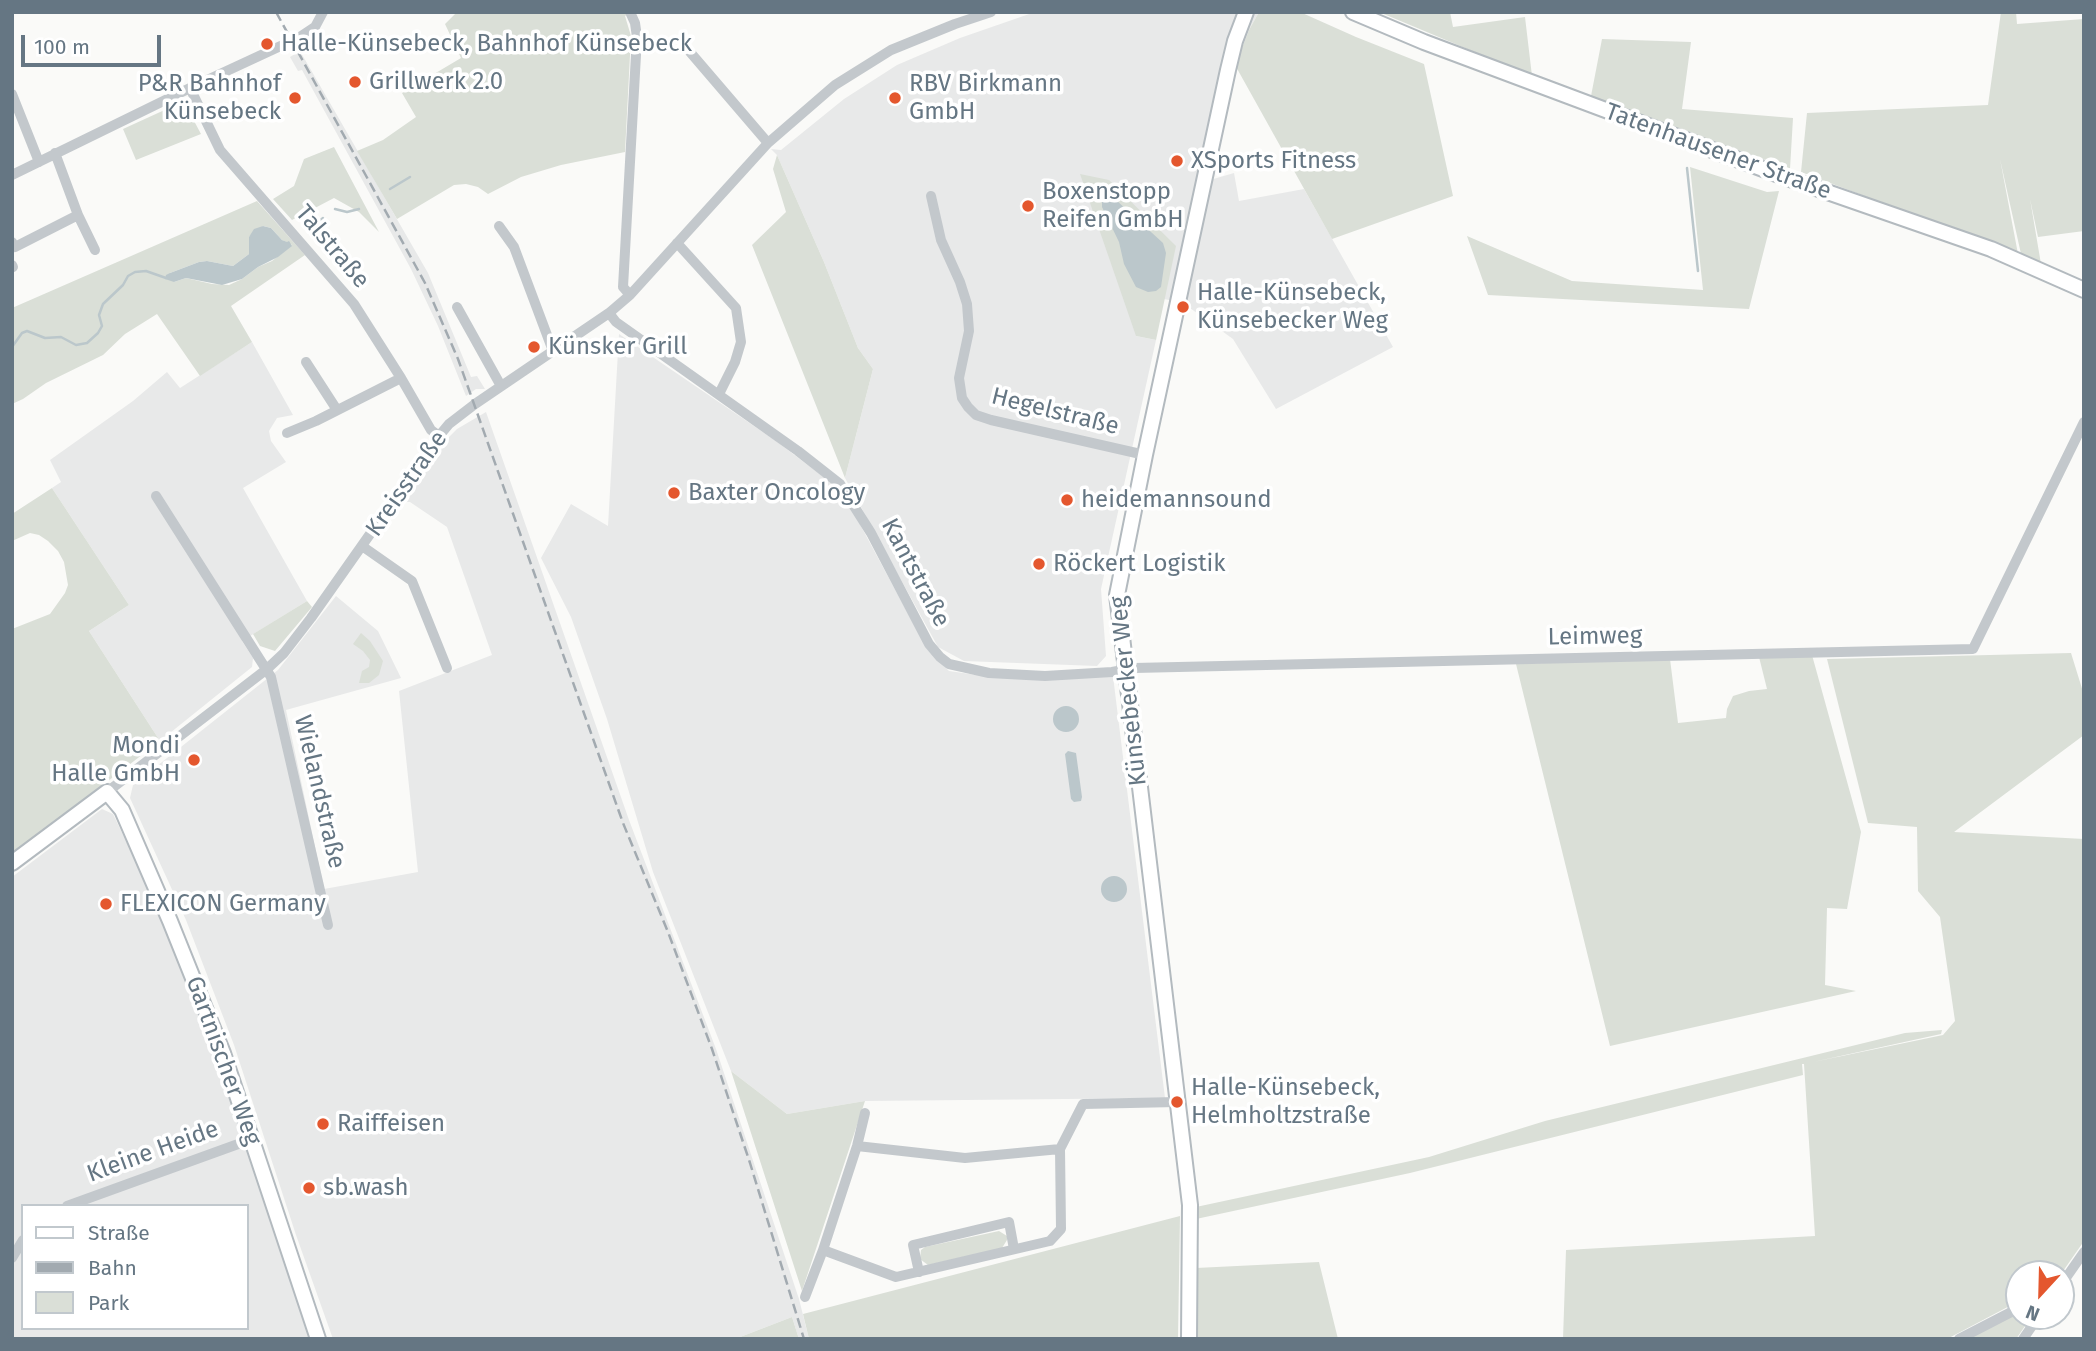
<!DOCTYPE html>
<meta charset="utf-8">
<style>
body{margin:0}
#map{position:relative;width:2096px;height:1351px;overflow:hidden;background:#fafaf8;font-family:"Fira Sans",sans-serif}
canvas{display:block}
.frame{position:absolute;inset:0;border:14px solid #657683;pointer-events:none}
.legend{position:absolute;left:21px;top:1204px;width:228px;height:126px;box-sizing:border-box;background:#fff;border:2px solid #c1c8cd;margin:0;padding:9px 12px;list-style:none;font-size:21px;color:#657683}
.legend li{display:flex;align-items:center;gap:14px;height:35px}
.legend b{width:35px;border:2px solid #c1c8cd}
.north{position:absolute;left:2005px;top:1260px;width:70px;height:70px;box-sizing:border-box;background:#fff;border:2px solid #c1c8cd;border-radius:50%;rotate:202deg;font-size:19px;font-weight:700;line-height:28px;text-align:center;color:#657683}
.north::after{content:'';display:block;margin:auto;width:24px;height:32px;background:#e4572e;clip-path:polygon(50% 0,100% 100%,50% 72%,0 100%)}
.scale{position:absolute;left:21px;top:35px;width:140px;height:32px;box-sizing:border-box;border:4px solid #657683;border-top:0;padding-left:9px;font-size:21px;line-height:24px;white-space:nowrap;color:#657683;-webkit-text-stroke:5px #fff;paint-order:stroke}
</style>
<div id="map">
<canvas width="2096" height="1351"></canvas>
<div class="frame"></div>
<ul class="legend">
<li><b style="height:9px;background:#fff"></b>Straße</li>
<li><b style="height:9px;background:#a2aab0"></b>Bahn</li>
<li><b style="height:19px;background:#dadfd7"></b>Park</li>
</ul>
<div class="north">N</div>
<div class="scale">100 m</div>
</div>
<script>
const c = document.querySelector('canvas').getContext('2d');
c.lineJoin = 'round';
function paint(path, color) { c.fillStyle = color; c.fill(path, 'evenodd'); }
const poly = rows => new Path2D(rows.map(r => 'M' + r).join(''));
function trace(path, color, width, dash) { c.strokeStyle = color; c.lineWidth = width; c.lineCap = dash ? 'butt' : 'round'; c.setLineDash(dash || []); c.stroke(path); }
function write(font, color, halo, rows, align = 'center') {
  c.font = font + ' "Fira Sans",sans-serif'; c.lineWidth = 7; c.setLineDash([]); c.textBaseline = 'middle'; c.strokeStyle = halo; c.fillStyle = color; for (const [text, x, y, turn = 0] of rows) {
    c.save(); c.translate(x, y); c.rotate((+turn || 0) * Math.PI / 180); c.textAlign = isNaN(turn) ? turn : align; if (halo) c.strokeText(text, 0, 0); c.fillText(text, 0, 0); c.restore();
  }
}
const built = poly([
 [1035,12,1259,12,1249,30,1235,65,1210,180,1234,173,1239,201,1304,189,1393,347,1276,409,1233,339,1183,303,1164,299,1175,246,1136,336,1156,340,1101,589,1106,656,1097,666,964,661,938,647,845,478,873,369,858,348,824,262,777,155,771,149,781,150,844,99,897,65,960,38],
 [300,51,428,273,471,377,477,376,485,389,476,389,466,396,438,326,411,269,302,70,298,71,290,57],
 [619,334,776,441,842,491,927,649,949,671,991,677,1113,676,1165,1098,865,1101,787,1114,731,1071,653,872,607,719,571,617,541,558,571,504,608,526],
 [252,342,293,415,277,418,269,431,271,441,286,462,243,488,307,601,242,641,253,658,252,667,160,741,89,631,129,605,52,488,61,482,50,460,133,401,167,372,180,388],
 [486,412,629,820,716,1049,799,1299,809,1339,799,1339,792,1317,735,1339,333,1339,296,1235,234,1045,186,920,130,798,133,785,278,670,336,596,378,631,401,678,286,710,324,889,418,872,399,691,492,655,447,527,410,502,403,502,446,440,457,429],
 [102,809,113,814,163,918,201,1012,313,1339,12,1339,12,877],
 [23,1206,247,1206,247,1328,23,1328]
]);
const green = poly([
 [457,12,631,12,625,16,631,36,625,152,561,165,521,177,488,194,478,187,466,184,454,185,397,219,357,151,383,140,416,117,402,93,461,58,445,24],
 [1259,12,1300,12,1356,37,1424,64,1453,196,1332,239,1235,65,1249,30],
 [1379,12,1450,12,1453,27,1525,17,1532,76],
 [2001,12,2016,12,2017,24,2084,19,2084,231,2038,237,2030,199,2041,264,2021,254,2000,159,2018,254,1801,172,1807,113,1988,105],
 [1602,39,1691,42,1682,109,1793,118,1790,169,1591,96],
 [182,102,188,103,195,118,193,119,201,134,136,160,123,129],
 [334,147,379,232,359,212,334,198,292,220,273,199,294,186,304,159],
 [777,155,824,262,858,348,873,369,845,478,752,245,786,212,773,169],
 [1690,167,1767,192,1779,191,1749,309,1488,295,1467,236,1572,281,1703,290],
 [1080,174,1109,180,1176,246,1156,340,1136,336],
 [257,201,305,255,231,306,252,342,200,376,157,314,125,334,103,355,46,383,23,399,12,404,12,308],
 [263,226,271,228,282,240,292,245,272,261,258,267,242,279,229,285,212,284,186,278,174,282,170,273,199,262,207,261,233,266,249,254,249,237],
 [52,488,129,605,89,631,160,741,12,855,12,629,50,614,65,593,68,585,64,562,58,551,48,541,39,535,30,533,12,541,12,514],
 [307,601,312,607,275,651,260,646,253,634],
 [361,633,370,641,383,661,379,675,369,683,359,683,362,671,369,667,370,660,363,651,353,644],
 [2071,653,2084,695,2084,735,1954,832,2084,839,2084,1241,2061,1274,2019,1274,2019,1301,1947,1339,1563,1339,1566,1250,1815,1236,1804,1064,1802,1064,1803,1075,1410,1173,1196,1219,1196,1207,1429,1157,1545,1121,1905,1033,1942,1030,1941,1034,1813,1062,1943,1035,1955,1021,1940,917,1918,891,1917,827,1868,823,1827,659],
 [1812,655,1861,832,1847,909,1827,908,1825,985,1856,991,1610,1046,1516,664,1670,659,1678,723,1726,718,1727,709,1733,696,1749,691,1767,689,1759,657],
 [731,1071,787,1114,865,1101,802,1291],
 [1180,1216,1178,1339,809,1339,803,1314],
 [999,1231,1007,1236,1007,1240,1002,1248,928,1265,920,1259,921,1250,925,1247],
 [1319,1262,1338,1339,1195,1339,1196,1268],
 [2019,1312,2019,1316,2032,1316,2016,1339,1966,1339],
 [792,1317,799,1339,735,1339]
]);
const water = poly([
 [1108,196,1116,200,1163,243,1166,253,1161,287,1156,291,1148,292,1136,287,1124,264,1119,242,1102,207,1102,200],
 [263,226,271,228,282,240,287,242,289,241,292,246,278,257,258,267,242,279,222,285,186,278,174,282,165,279,166,275,170,273,199,262,207,261,233,266,249,254,249,237,254,229],
 '1053 719a13 13 0 1 1 26 0a13 13 0 1 1-26 0Z',
 [1068,751,1076,753,1082,797,1081,801,1074,802,1071,799,1065,754],
 '1101 889a13 13 0 1 1 26 0a13 13 0 1 1-26 0Z'
]);
const stream = poly([
 [1687,168,1698,271],
 [390,189,410,177],
 [335,209,347,212,359,209],
 [309,230,323,218],
 [12,347,22,333,27,331,45,338,61,337,76,345,87,343,98,333,102,326,99,315,103,304,123,285,128,276,135,272,146,271,166,278]
]);
const street = poly([
 [690,52,768,143],
 [190,88,220,150,354,304,401,378,431,430,439,436],
 [12,94,39,162],
 [55,153,78,215,95,250],
 [12,175,190,88,300,37,315,27,323,12],
 [931,196,941,240,960,282,967,304,969,331,959,378,962,398,968,407,976,415,991,420,1145,455],
 [499,226,514,247,553,351],
 [12,242,15,247,78,215],
 [677,243,736,308,741,342,735,362,719,394],
 [12,265,13,267],
 [630,295,623,287,637,37,635,23,630,12],
 [457,307,501,386],
 [609,313,616,322,798,451,840,484,871,533,929,644,940,657,949,664,989,673,1045,676,1112,672,1134,668,1973,649,2084,422],
 [306,362,337,410],
 [287,433,316,421,401,378],
 [156,496,271,677,328,925],
 [362,546,412,581,447,668],
 [107,792,267,669,284,653,311,618,439,436,449,424,475,404,609,313,630,295,768,143,835,85,891,50,955,24,991,12],
 [857,1146,965,1158,1060,1149,1083,1104,1177,1102],
 [67,1206,252,1139],
 [823,1250,896,1277,1050,1241,1061,1229,1060,1149],
 [12,1258,23,1240],
 [919,1272,913,1245,1009,1222,1014,1249],
 [2061,1285,2084,1252],
 [805,1297,823,1250,857,1146,865,1113],
 [1959,1339,2019,1308],
 [2023,1339,2039,1316]
]);
const secondary = poly([
 [1353,12,1424,42,1787,178,1991,249,2084,290],
 [12,863,107,792,122,810,170,921,223,1053,318,1339],
 [1189,1339,1190,1205,1117,595,1145,455,1228,70,1235,41,1246,12]
]);
const rail = poly([
 [276,12,425,283,458,359,623,823,668,932,712,1049,750,1163,804,1339]
]);
const markers = [
 [267,44,7,"#e4572e"],
 [355,82,7,"#e4572e"],
 [295,98,7,"#e4572e"],
 [895,98,7,"#e4572e"],
 [1177,161,7,"#e4572e"],
 [1028,206,7,"#e4572e"],
 [1183,307,7,"#e4572e"],
 [534,347,7,"#e4572e"],
 [674,493,7,"#e4572e"],
 [1067,500,7,"#e4572e"],
 [1039,564,7,"#e4572e"],
 [194,760,7,"#e4572e"],
 [106,904,7,"#e4572e"],
 [1177,1102,7,"#e4572e"],
 [323,1124,7,"#e4572e"],
 [309,1188,7,"#e4572e"]
];
const poiNames = [
 ["Halle-Künsebeck, Bahnhof Künsebeck",281,44],
 ["Grillwerk 2.0",369,82],
 ["P&R Bahnhof",281,84,"right"],
 ["Künsebeck",281,112,"right"],
 ["RBV Birkmann",909,84],
 ["GmbH",909,112],
 ["XSports Fitness",1191,161],
 ["Boxenstopp",1042,192],
 ["Reifen GmbH",1042,220],
 ["Halle-Künsebeck,",1197,293],
 ["Künsebecker Weg",1197,321],
 ["Künsker Grill",548,347],
 ["Baxter Oncology",688,493],
 ["heidemannsound",1081,500],
 ["Röckert Logistik",1053,564],
 ["Mondi",180,746,"right"],
 ["Halle GmbH",180,774,"right"],
 ["FLEXICON Germany",120,904],
 ["Halle-Künsebeck,",1191,1088],
 ["Helmholtzstraße",1191,1116],
 ["Raiffeisen",337,1124],
 ["sb.wash",323,1188]
];
const streetNames = [
 ["Tatenhausener Straße",1718,152,20],
 ["Talstraße",332,247,50],
 ["Hegelstraße",1055,412,14],
 ["Kreisstraße",407,484,-55],
 ["Kantstraße",915,573,62],
 ["Leimweg",1595,637,-1],
 ["Künsebecker Weg",1129,691,-96],
 ["Wielandstraße",319,792,77],
 ["Gartnischer Weg",223,1061,70],
 ["Kleine Heide",153,1152,-20]
];
paint(built, '#e8e9e9');
paint(green, '#dadfd7');
paint(water, '#bbc7cb');
trace(stream, '#bbc7cb', 2.5);
trace(secondary, '#b3babf', 18);
trace(street, '#c3c8cc', 10);
trace(secondary, '#fff', 14);
trace(rail, '#a2aab0', 2.5, [10, 5]);
for (const [x, y, r, color] of markers) { const dot = new Path2D(); dot.arc(x, y, r, 0, 2 * Math.PI); c.fillStyle = color; c.fill(dot); trace(dot, '#fff', 2.5); }
write('24px', '#657683', '#fff', poiNames, 'left');
write('24px', '#657683', '#fff', streetNames);
</script>
